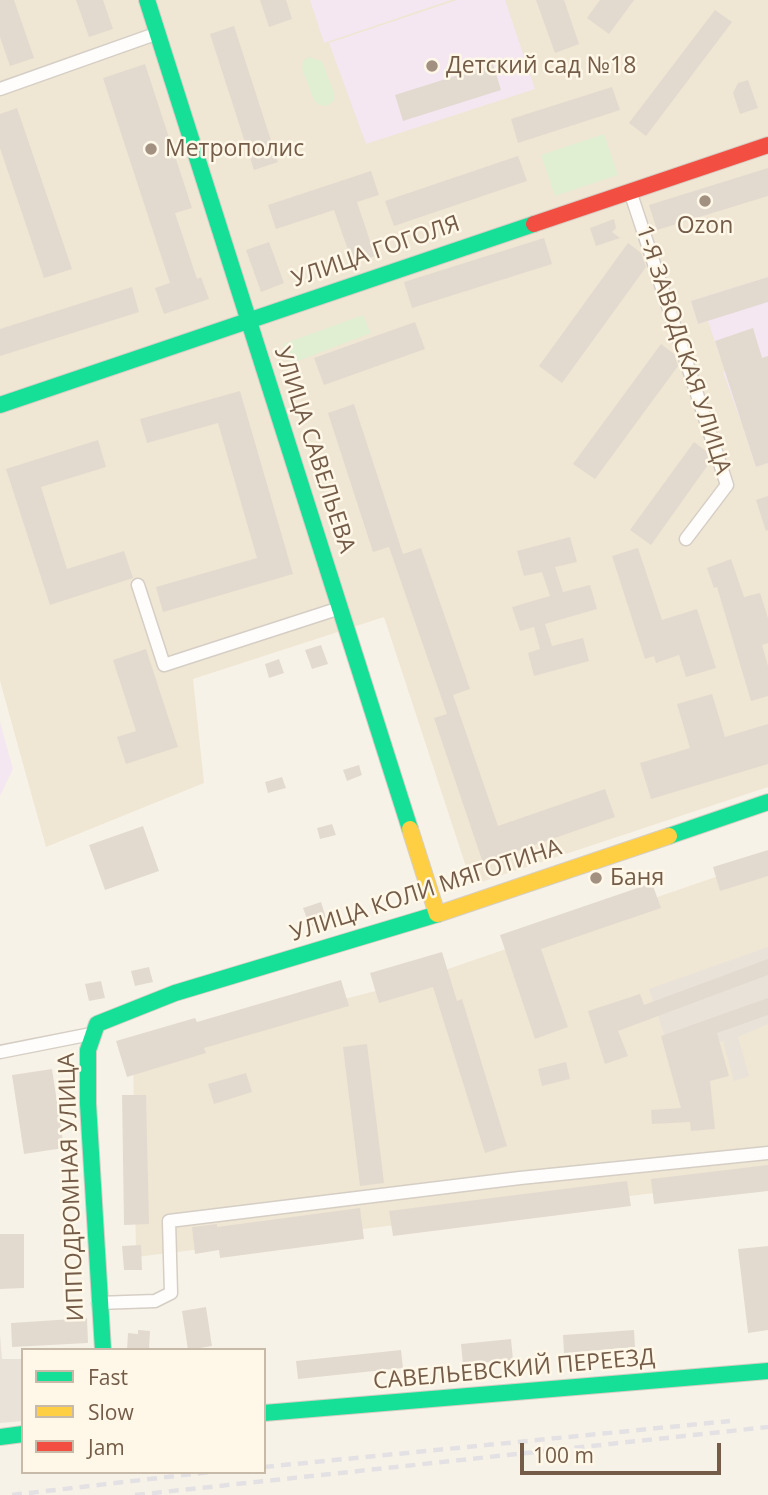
<!DOCTYPE html>
<meta charset="utf-8">
<style>
body{margin:0}
#map{position:relative;width:768px;height:1495px;overflow:hidden;background:#f7f2e7;font-family:"Open Sans",sans-serif}
canvas{display:block}
.legend{position:absolute;left:21px;top:1348px;width:245px;height:126px;box-sizing:border-box;background:#fff8e8;border:2px solid #c7baa8;margin:0;padding:9px 12px;list-style:none;font-size:21px;color:#745c48}
.legend li{display:flex;align-items:center;gap:14px;height:35px}
.legend b{width:35px;border:2px solid #c7baa8}
.scale{position:absolute;left:520px;top:1443px;width:201px;height:32px;box-sizing:border-box;border:4px solid #745c48;border-top:0;padding-left:9px;font-size:21px;line-height:24px;white-space:nowrap;color:#745c48;-webkit-text-stroke:5px #fff8e8;paint-order:stroke}
</style>
<div id="map">
<canvas width="768" height="1495"></canvas>
<ul class="legend">
<li><b style="height:9px;background:#16e098"></b>Fast</li>
<li><b style="height:9px;background:#ffcf43"></b>Slow</li>
<li><b style="height:9px;background:#f24e42"></b>Jam</li>
</ul>
<div class="scale">100 m</div>
</div>
<script>
const c = document.querySelector('canvas').getContext('2d');
c.lineJoin = 'round';
function paint(path, color) { c.fillStyle = color; c.fill(path, 'evenodd'); }
const poly = rows => new Path2D(rows.map(r => 'M' + r).join(''));
function trace(path, color, width, dash) { c.strokeStyle = color; c.lineWidth = width; c.lineCap = dash ? 'butt' : 'round'; c.setLineDash(dash || []); c.stroke(path); }
function write(font, color, halo, rows, align = 'center') {
  c.font = font + ' "Open Sans",sans-serif'; c.lineWidth = 5; c.setLineDash([]); c.textBaseline = 'middle'; c.strokeStyle = halo; c.fillStyle = color; for (const [text, x, y, turn = 0] of rows) {
    c.save(); c.translate(x, y); c.rotate((+turn || 0) * Math.PI / 180); c.textAlign = isNaN(turn) ? turn : align; if (halo) c.strokeText(text, 0, 0); c.fillText(text, 0, 0); c.restore();
  }
}
const residential = poly([
 [0,0,768,0,768,787,472,885,384,617,193,679,204,783,46,847,0,681],
 [768,859,768,1179,136,1257,133,1054,410,982]
]);
const industrial = poly([
 [768,947,768,1024,738,1037,749,1076,734,1081,723,1041,672,1057,649,989],
 [0,1334,2,1359,23,1359,23,1421,0,1423]
]);
const education = poly([
 [310,0,451,0,324,43],
 [457,0,505,0,535,89,366,144,329,43],
 [768,277,768,463,756,467,744,431,757,427,754,418,741,422,723,372,762,358,758,345,720,357,708,321,698,324,691,301],
 [0,722,13,769,0,796]
]);
const green = poly([
 [309,57,322,61,334,92,334,101,327,106,319,105,314,100,302,69,303,61],
 [604,134,618,175,555,196,541,155],
 [363,315,371,333,290,364,283,344]
]);
const building = poly([
 [0,0,14,0,34,58,10,66,0,37],
 [76,0,103,0,113,29,89,37],
 [260,0,286,0,292,19,269,27],
 [536,0,564,0,579,44,555,53],
 [600,0,634,0,609,34,587,18],
 [715,10,732,22,646,136,629,123],
 [234,26,278,162,254,170,210,34],
 [145,64,192,208,175,213,197,279,201,277,209,299,164,314,155,288,170,283,103,78],
 [493,64,501,90,403,121,395,95],
 [748,80,758,108,740,114,733,93,738,83],
 [612,87,620,110,518,143,511,119],
 [17,108,72,269,44,278,0,148,0,114],
 [518,156,527,181,394,226,385,201],
 [768,168,768,196,657,230,649,205],
 [371,171,379,195,357,202,375,256,353,264,334,210,276,229,268,205],
 [614,219,616,228,612,232,620,238,596,246,590,228],
 [544,238,552,264,412,308,404,282],
 [269,242,284,283,261,292,246,250],
 [628,243,641,253,646,267,562,383,539,366],
 [768,277,768,302,698,324,691,301],
 [132,287,139,312,0,356,0,329],
 [415,322,425,349,324,385,314,358],
 [753,328,762,358,768,356,768,463,756,467,715,341],
 [661,344,674,354,678,366,595,479,573,464],
 [240,391,293,574,163,612,156,587,257,558,218,423,147,443,140,419],
 [354,404,403,554,421,548,470,689,453,695,498,826,605,789,615,817,483,863,434,718,447,714,389,547,373,552,328,413],
 [98,440,106,467,41,487,67,569,124,551,133,578,50,605,6,469],
 [694,442,706,451,710,462,651,545,630,530],
 [768,496,768,530,766,531,756,500],
 [570,537,577,562,555,567,563,592,590,585,597,609,545,624,552,646,583,638,589,661,534,676,528,653,540,649,534,627,520,631,512,607,550,596,542,572,524,576,517,551],
 [638,548,662,620,697,609,716,668,686,677,679,655,656,663,654,656,645,659,612,556],
 [731,559,744,597,760,593,768,618,768,643,762,645,768,666,768,696,751,701,717,587,714,588,707,568],
 [321,645,328,664,312,669,305,650],
 [146,649,178,747,126,764,117,737,136,731,113,660],
 [279,659,284,673,269,678,265,664],
 [712,694,725,737,768,724,768,764,651,799,640,763,690,748,677,704],
 [359,765,362,775,347,781,343,770],
 [282,777,286,788,268,793,265,782],
 [332,824,336,835,320,839,317,828],
 [143,826,159,871,105,890,89,845],
 [768,850,768,876,720,891,713,867],
 [652,883,661,908,541,949,568,1027,535,1039,500,935],
 [321,902,327,921,310,927,303,908],
 [442,952,457,1001,462,999,507,1146,485,1153,433,987,379,1003,370,973],
 [768,959,768,975,618,1031,628,1056,605,1064,588,1011,640,994,644,1005],
 [149,967,153,982,135,986,131,971],
 [341,980,349,1006,204,1048,206,1053,127,1077,116,1041,195,1018,197,1022],
 [101,981,105,998,89,1001,85,984],
 [768,998,768,1015,717,1033,729,1076,710,1081,715,1129,691,1131,690,1122,652,1124,651,1110,681,1108,661,1036],
 [367,1044,384,1183,360,1186,343,1047],
 [566,1062,570,1079,542,1086,538,1069],
 [52,1069,64,1148,24,1154,12,1075],
 [246,1073,252,1092,214,1104,208,1084],
 [122,1095,146,1095,149,1224,124,1225],
 [768,1165,768,1191,654,1204,651,1179],
 [627,1181,631,1206,393,1236,389,1211],
 [360,1208,364,1239,220,1258,219,1250,195,1254,192,1227,217,1224,217,1227],
 [0,1234,24,1234,24,1288,0,1289],
 [141,1245,142,1270,124,1270,122,1246],
 [768,1246,768,1330,748,1333,738,1249],
 [206,1307,212,1346,188,1350,182,1311],
 [87,1318,88,1343,12,1347,11,1323],
 [138,1330,150,1331,149,1350,127,1350,128,1333,138,1334],
 [634,1330,635,1347,564,1353,563,1335],
 [511,1339,513,1360,463,1365,461,1344],
 [401,1350,403,1368,298,1379,296,1361]
]);
const street = poly([
 [0,89,158,33],
 [630,191,727,485,686,539],
 [138,585,164,665,340,608],
 [0,1052,91,1034],
 [98,1303,155,1301,171,1293,169,1221,520,1178,768,1153]
]);
const fast = poly([
 [147,0,410,829],
 [0,405,534,224],
 [669,836,768,802],
 [103,1350,88,1104,88,1050,97,1024,175,993,438,914],
 [264,1413,768,1371],
 [0,1437,23,1434]
]);
const slow = poly([
 [410,829,437,914],
 [438,914,669,836]
]);
const jam = poly([
 [534,224,768,145]
]);
const rail = poly([
 [264,1467,730,1421],
 [12,1495,210,1472],
 [135,1495,768,1427]
]);
const markers = [
 [432,66,7,"#a29080"],
 [151,149,7,"#a29080"],
 [705,201,7,"#a29080"],
 [596,878,7,"#a29080"]
];
const poiNames = [
 ["Детский сад №18",446,66],
 ["Метрополис",165,149],
 ["Ozon",705,226,"center"],
 ["Баня",610,878]
];
const streetNames = [
 ["УЛИЦА ГОГОЛЯ",376,252,-19],
 ["1-Я ЗАВОДСКАЯ УЛИЦА",683,350,72],
 ["УЛИЦА САВЕЛЬЕВА",314,450,72],
 ["УЛИЦА КОЛИ МЯГОТИНА",426,891,-18],
 ["ИППОДРОМНАЯ УЛИЦА",72,1187,-92],
 ["САВЕЛЬЕВСКИЙ ПЕРЕЕЗД",514,1370,-5]
];
paint(residential, '#f0e6d4');
paint(industrial, '#e9e2d9');
paint(education, '#f4e7f1');
paint(green, '#e0eed2');
paint(building, '#e3dacf');
trace(street, '#d5cec5', 15);
trace(fast, '#d6cec4', 18);
trace(slow, '#d6cec4', 18);
trace(jam, '#d6cec4', 18);
trace(street, '#fefdfb', 12);
trace(fast, '#16e098', 16);
trace(slow, '#ffcf43', 16);
trace(jam, '#f24e42', 16);
trace(rail, '#e4e1e4', 4.5, [10, 7]);
for (const [x, y, r, color] of markers) { const dot = new Path2D(); dot.arc(x, y, r, 0, 2 * Math.PI); c.fillStyle = color; c.fill(dot); trace(dot, '#fff8e8', 2.5); }
write('23px', '#745c48', '#fff8e8', poiNames, 'left');
write('23px', '#745c48', '#fff8e8', streetNames);
</script>
